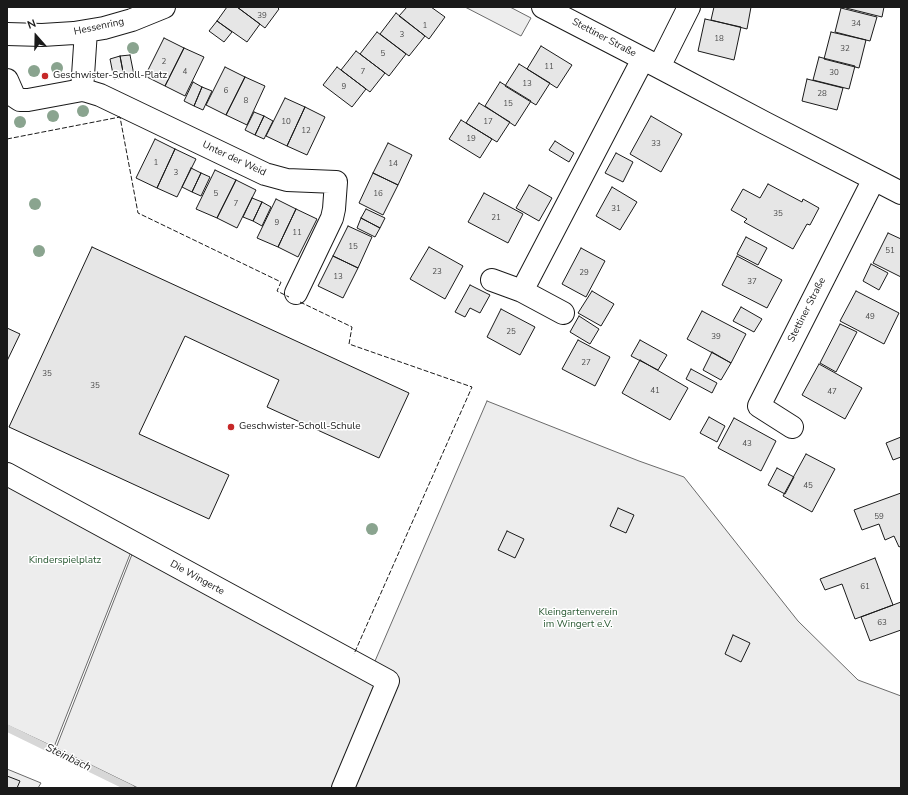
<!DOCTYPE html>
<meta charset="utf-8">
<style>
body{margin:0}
#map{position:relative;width:908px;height:795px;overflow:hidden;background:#fff;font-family:"Nunito Sans",sans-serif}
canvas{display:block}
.frame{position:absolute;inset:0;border:8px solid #1a1a1a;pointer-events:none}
.north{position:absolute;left:16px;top:16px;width:40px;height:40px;-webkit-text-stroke:3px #fff;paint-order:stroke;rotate:340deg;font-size:11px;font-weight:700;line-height:16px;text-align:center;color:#1a1a1a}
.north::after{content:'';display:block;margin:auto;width:14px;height:18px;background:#1a1a1a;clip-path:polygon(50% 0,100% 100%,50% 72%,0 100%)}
</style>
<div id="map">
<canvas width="908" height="795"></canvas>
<div class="frame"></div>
<div class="north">N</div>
</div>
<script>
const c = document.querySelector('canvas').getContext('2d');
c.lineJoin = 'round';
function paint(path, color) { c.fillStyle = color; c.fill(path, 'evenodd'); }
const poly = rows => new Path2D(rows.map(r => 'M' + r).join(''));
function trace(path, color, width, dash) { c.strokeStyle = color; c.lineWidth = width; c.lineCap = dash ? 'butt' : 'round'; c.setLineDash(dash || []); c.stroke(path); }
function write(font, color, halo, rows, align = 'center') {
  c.font = font + ' "Nunito Sans",sans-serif'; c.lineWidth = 3; c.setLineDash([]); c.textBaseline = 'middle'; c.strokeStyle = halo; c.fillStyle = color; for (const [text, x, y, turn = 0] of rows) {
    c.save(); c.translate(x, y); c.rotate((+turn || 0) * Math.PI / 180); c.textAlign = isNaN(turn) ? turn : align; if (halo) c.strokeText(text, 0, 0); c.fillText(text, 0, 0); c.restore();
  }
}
const built = poly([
 [465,7,510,7,531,18,521,36,465,7],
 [487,401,639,461,684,477,798,621,858,680,901,696,901,788,138,788,56,748,140,534,372,668,487,401],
 [7,465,138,534,54,747,7,725,7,465],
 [7,769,41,783,38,788,7,788,7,769]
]);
const stream = poly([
 [7,728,130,788]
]);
const building = poly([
 [227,7,237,7,260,24,247,42,217,21,227,7],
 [237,7,277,7,279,9,265,28,237,7],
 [407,7,431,7,445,17,429,39,399,16,407,7],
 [714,7,751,7,747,29,711,20,714,7],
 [847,7,884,7,882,17,846,8,847,7],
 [841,8,877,17,870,41,835,32,841,8],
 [396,13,425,36,409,56,380,34,396,13],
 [705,19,741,27,734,60,698,51,705,19],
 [217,21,232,32,224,42,209,31,217,21],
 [377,32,406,54,389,76,360,54,377,32],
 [831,32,866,40,859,68,824,59,831,32],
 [164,38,184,48,165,86,145,76,164,38],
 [541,46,572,65,557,88,527,69,541,46],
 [184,48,204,57,185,96,165,86,184,48],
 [356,51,385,73,370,92,341,70,356,51],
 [130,55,134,75,124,77,120,56,130,55],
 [120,56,124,77,114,79,110,59,120,56],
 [819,57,855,66,849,89,813,80,819,57],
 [519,64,550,83,536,105,505,86,519,64],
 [225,67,245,77,226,115,206,105,225,67],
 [337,67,366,89,352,107,323,85,337,67],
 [245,77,265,86,247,125,226,115,245,77],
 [807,79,843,88,837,110,802,101,807,79],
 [193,82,202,87,194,106,184,101,193,82],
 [500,82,531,101,515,126,485,106,500,82],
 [202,87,212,91,203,110,194,106,202,87],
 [285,98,305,107,287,146,266,136,285,98],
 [479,103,510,122,497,142,466,123,479,103],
 [305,107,325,117,307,155,287,146,305,107],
 [254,112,264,116,255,135,245,130,254,112],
 [264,116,273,121,264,139,255,135,264,116],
 [651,116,682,134,661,172,630,154,651,116],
 [461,120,492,139,480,158,449,139,461,120],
 [155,139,175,149,157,188,136,178,155,139],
 [555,141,574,153,569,162,549,150,555,141],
 [388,143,412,155,398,185,373,173,388,143],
 [175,149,196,159,177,197,157,188,175,149],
 [616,153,633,162,623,182,605,173,616,153],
 [191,168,201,173,192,192,182,187,191,168],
 [215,170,236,180,217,218,196,209,215,170],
 [201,173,210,177,201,196,192,192,201,173],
 [373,173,398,185,383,215,359,203,373,173],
 [236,180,256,190,237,228,217,218,236,180],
 [768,184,802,202,803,199,819,208,810,225,807,224,793,249,744,222,747,219,731,210,743,189,760,198,768,184],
 [529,185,552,198,539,221,516,208,529,185],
 [612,187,637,202,620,230,596,216,612,187],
 [484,193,523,214,508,243,468,222,484,193],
 [252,198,262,202,253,221,243,217,252,198],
 [276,199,296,209,278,247,257,238,276,199],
 [262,202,271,207,262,226,253,221,262,202],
 [296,209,317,219,298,257,278,247,296,209],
 [366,209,385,218,380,228,361,218,366,209],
 [361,218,380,228,375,237,357,228,361,218],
 [348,226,372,237,358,268,333,256,348,226],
 [888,233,901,239,901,277,873,263,888,233],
 [746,237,767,248,758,265,737,254,746,237],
 [92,247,409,393,379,458,267,407,279,380,185,336,139,434,229,475,209,519,9,427,92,247],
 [429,247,463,266,445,299,410,279,429,247],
 [581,248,605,261,586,297,562,284,581,248],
 [333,256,358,268,343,298,318,286,333,256],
 [737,256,782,280,767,308,722,285,737,256],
 [871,264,888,273,879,290,863,281,871,264],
 [470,285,490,295,480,313,470,308,465,317,455,312,470,285],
 [592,291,614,304,601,326,578,313,592,291],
 [856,291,899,313,884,344,840,321,856,291],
 [741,307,762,319,754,332,733,321,741,307],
 [501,309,535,327,520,355,487,337,501,309],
 [702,311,746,334,731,363,687,339,702,311],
 [579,316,599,329,590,344,570,332,579,316],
 [840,324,857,332,836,372,820,363,840,324],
 [7,328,20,334,7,361,7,328],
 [578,340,610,357,595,386,562,369,578,340],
 [640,340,667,355,658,370,631,356,640,340],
 [712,352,731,363,721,380,703,370,712,352],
 [640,360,688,388,670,420,622,393,640,360],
 [819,364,862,388,845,419,802,395,819,364],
 [691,369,717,383,712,393,686,379,691,369],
 [709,417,725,426,717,442,700,433,709,417],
 [734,418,776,441,761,471,718,448,734,418],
 [901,437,901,457,893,460,886,443,901,437],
 [806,454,835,469,812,512,783,496,806,454],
 [777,468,794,477,785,494,768,485,777,468],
 [901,493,901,546,899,547,894,536,885,540,879,524,862,530,854,510,901,493],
 [618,508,634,515,626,533,610,526,618,508],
 [507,531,524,539,515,558,498,550,507,531],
 [875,558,893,605,855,619,842,584,825,590,820,579,875,558],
 [901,602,901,630,870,641,861,617,901,602],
 [733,635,750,643,741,662,725,654,733,635],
 [7,776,20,781,17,788,7,788,7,776]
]);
const minor = poly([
 [543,7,659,67,765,123,901,193],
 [7,34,42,35,74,33,104,28,132,20,164,7],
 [659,67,689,7],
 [7,80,14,96,20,100,28,100,82,90,87,91,100,95,265,174,287,180,336,182,334,209,332,218,296,293],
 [82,90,86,31],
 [492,280,522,291,563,313],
 [522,291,643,59],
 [792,427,759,406,874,179],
 [7,474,388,681,343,788]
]);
const fence = poly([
 [7,139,120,117,138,213,281,282,277,291,289,297],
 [300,302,352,327,349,344,472,387,354,654]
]);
const trees = [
 [133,48],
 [57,68],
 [34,71],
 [83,111],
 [53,116],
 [20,122],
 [35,204],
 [39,251],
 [372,529]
];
const markers = [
 [45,76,4,"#c62828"],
 [231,427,4,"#c62828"]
];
const numberNames = [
 ["39",262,16],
 ["34",856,24],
 ["1",425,26],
 ["3",402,35],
 ["18",719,39],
 ["32",845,49],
 ["5",383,54],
 ["2",164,62],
 ["11",549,67],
 ["4",185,72],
 ["7",363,72],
 ["30",834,73],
 ["13",527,84],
 ["9",344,87],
 ["6",226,91],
 ["28",822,94],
 ["8",246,101],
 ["15",508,104],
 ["10",286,122],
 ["17",488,122],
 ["12",306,131],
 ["19",471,139],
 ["33",656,144],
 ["1",156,163],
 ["14",393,164],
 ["3",176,173],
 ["5",216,194],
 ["16",378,194],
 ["7",236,204],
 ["31",616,209],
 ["35",778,214],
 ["21",496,218],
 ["9",277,223],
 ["11",297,233],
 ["15",353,247],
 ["51",890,251],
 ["23",437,272],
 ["29",584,273],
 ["13",338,277],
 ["37",752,282],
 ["49",870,317],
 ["25",511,332],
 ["39",716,337],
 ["27",586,363],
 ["35",47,374],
 ["35",95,386],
 ["41",655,391],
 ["47",832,392],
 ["43",747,444],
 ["45",808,486],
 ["59",879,517],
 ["61",865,587],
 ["63",882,623]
];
const streetNames = [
 ["Hessenring",99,27,-12],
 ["Stettiner Straße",604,38,28],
 ["Unter der Weid",234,159,25],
 ["Stettiner Straße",807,310,-63],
 ["Die Wingerte",197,578,29]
];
const poiNames = [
 ["Geschwister-Scholl-Platz",53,76],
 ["Geschwister-Scholl-Schule",239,427]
];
const parkNames = [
 ["Kinderspielplatz",65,561],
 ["Kleingartenverein",578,613],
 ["im Wingert e.V.",578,625]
];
const waterNames = [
 ["Steinbach",68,758,26]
];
paint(built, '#ededed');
trace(built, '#6a6a6a', 1);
trace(stream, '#d7d7d7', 7);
paint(building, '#e6e6e6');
trace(building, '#1a1a1a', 1);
trace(minor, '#1a1a1a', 24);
trace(minor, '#fff', 22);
trace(fence, '#1a1a1a', 1, [5, 2]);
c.fillStyle = '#8aa48f';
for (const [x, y] of trees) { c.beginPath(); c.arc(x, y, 6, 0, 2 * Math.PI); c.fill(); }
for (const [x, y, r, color] of markers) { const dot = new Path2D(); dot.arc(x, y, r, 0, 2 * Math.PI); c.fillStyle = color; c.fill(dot); trace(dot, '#fff', 1.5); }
write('8px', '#4d4d4d', null, numberNames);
write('10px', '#1a1a1a', '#fff', streetNames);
write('10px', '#1a1a1a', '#fff', poiNames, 'left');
write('10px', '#2b5a34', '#fff', parkNames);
write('italic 11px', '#1a1a1a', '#fff', waterNames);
</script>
